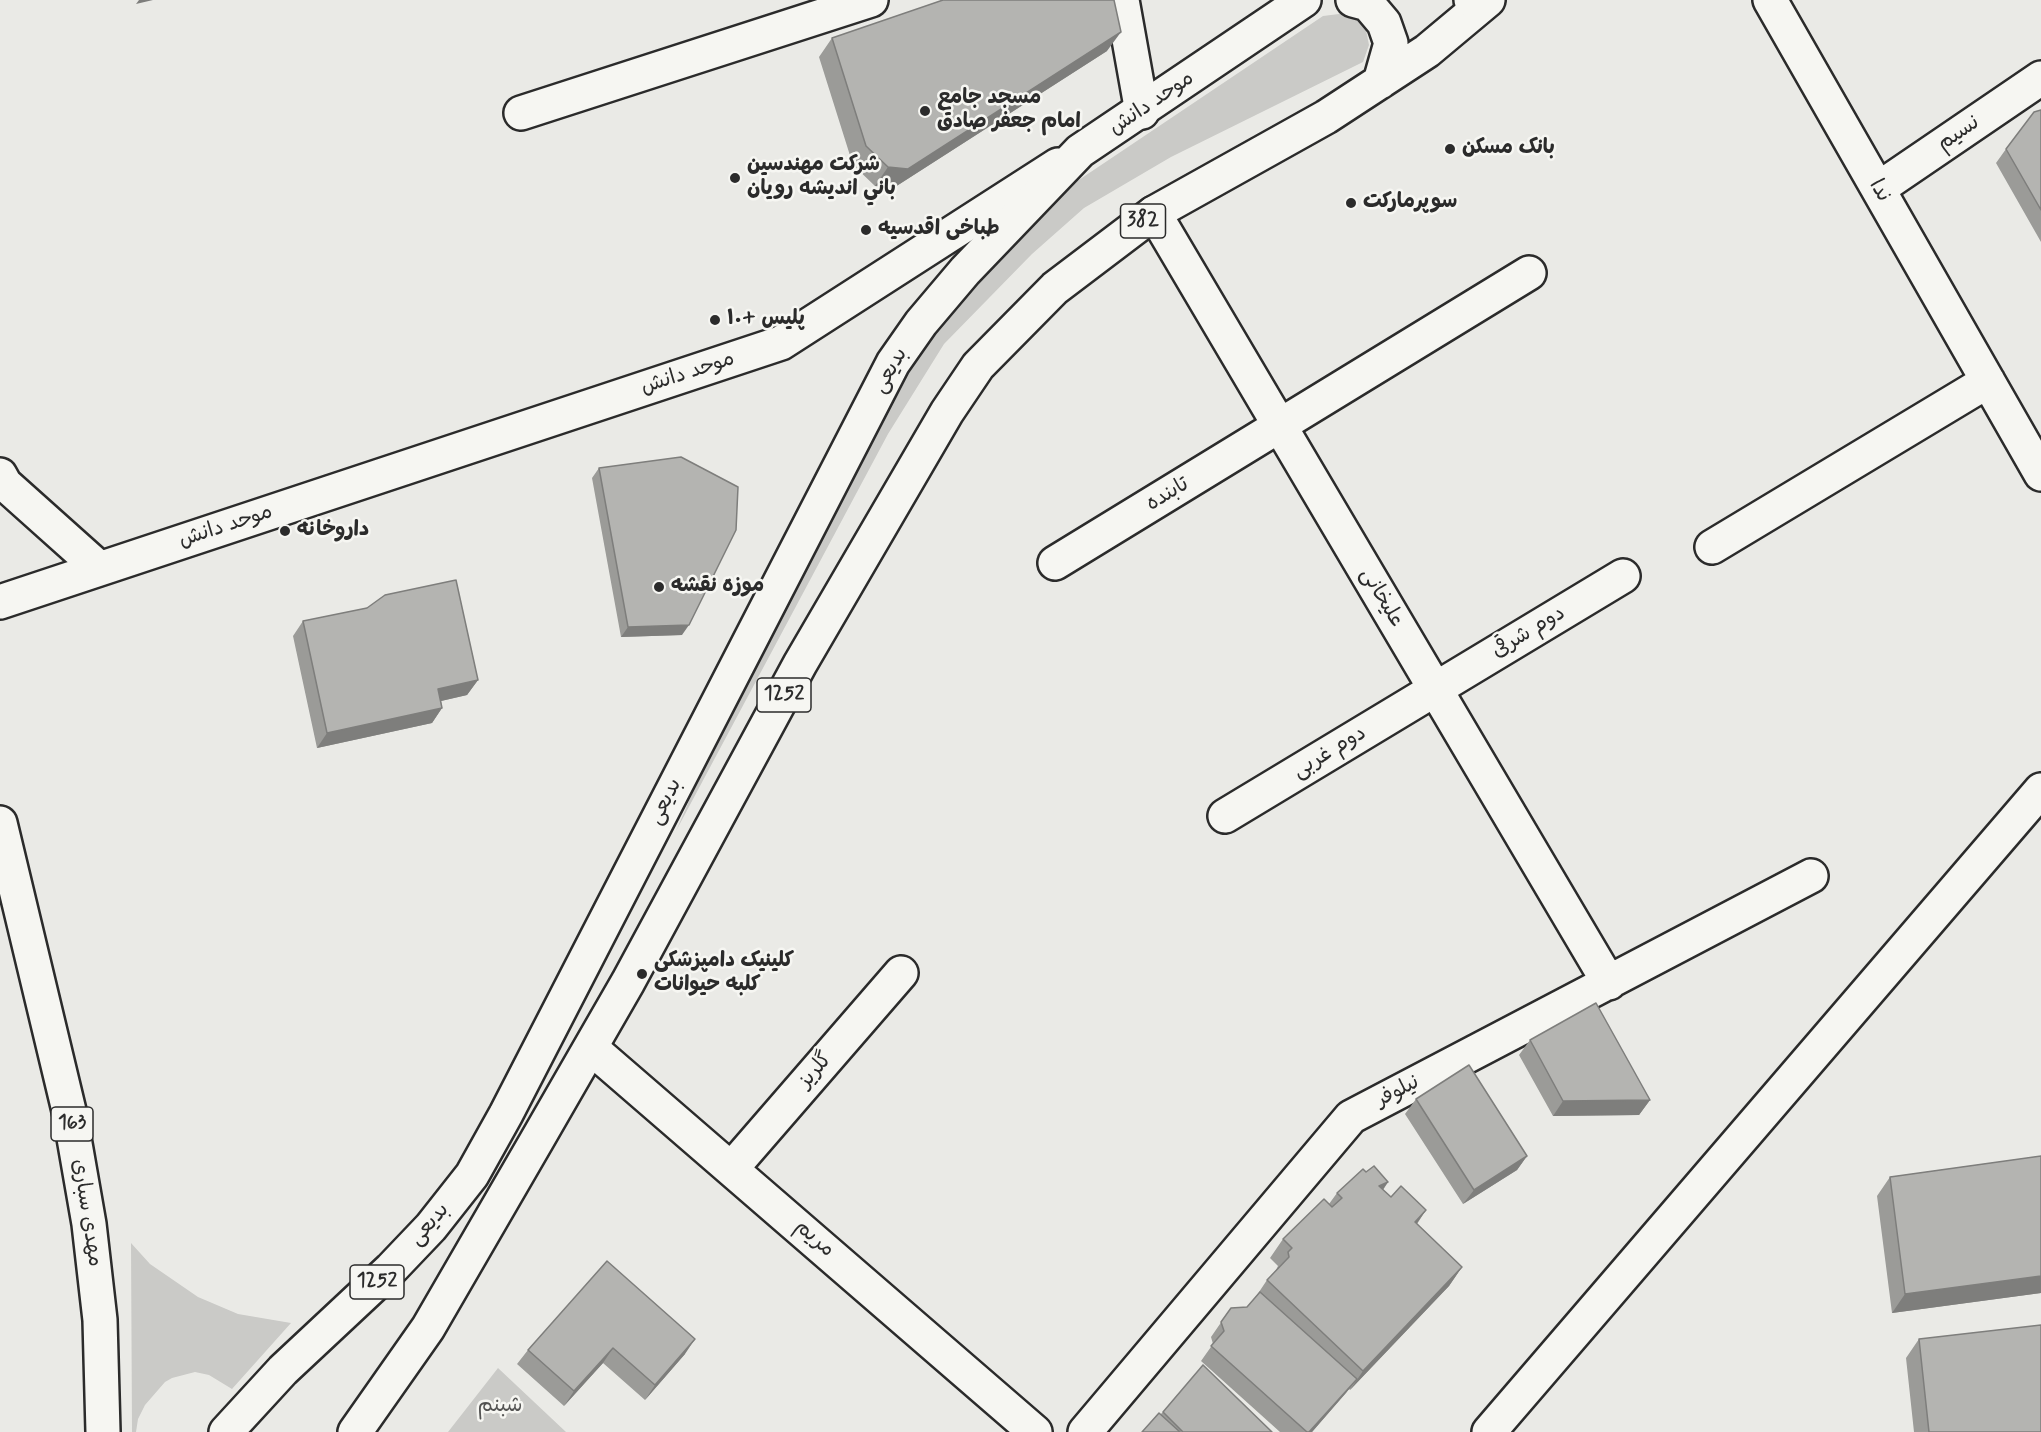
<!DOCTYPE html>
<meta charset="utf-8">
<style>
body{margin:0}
canvas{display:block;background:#eaeae6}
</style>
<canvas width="2041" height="1432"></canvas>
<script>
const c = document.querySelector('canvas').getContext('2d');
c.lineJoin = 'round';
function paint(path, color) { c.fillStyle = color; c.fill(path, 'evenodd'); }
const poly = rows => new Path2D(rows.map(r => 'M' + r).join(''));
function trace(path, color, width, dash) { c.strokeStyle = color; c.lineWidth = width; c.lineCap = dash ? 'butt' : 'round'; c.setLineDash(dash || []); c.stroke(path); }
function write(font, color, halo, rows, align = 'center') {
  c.font = font + ' Mynerve,"Playpen Sans Arabic",sans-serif'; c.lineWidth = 5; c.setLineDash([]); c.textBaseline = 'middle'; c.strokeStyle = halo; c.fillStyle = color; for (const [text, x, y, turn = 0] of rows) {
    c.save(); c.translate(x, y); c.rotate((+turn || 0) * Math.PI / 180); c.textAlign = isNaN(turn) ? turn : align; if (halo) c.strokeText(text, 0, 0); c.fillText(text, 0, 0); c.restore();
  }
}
const green = poly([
 [1347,13,1357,18,1366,30,1369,45,1363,62,1171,157,1084,208,1032,254,944,344,888,434,676,831,759,639,914,349,1055,196,1323,16],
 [131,1243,150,1264,198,1297,238,1314,291,1323,232,1389,209,1375,195,1372,172,1378,165,1382,145,1405,138,1419,136,1432,132,1432],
 [498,1368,566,1432,448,1432]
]);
const street = poly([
 [1122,0,1142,112],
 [1770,0,2041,474],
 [521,113,871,0],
 [1878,189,2041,78],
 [1154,213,1609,983],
 [1712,547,1988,381],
 [1055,563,1529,273],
 [1225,816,1623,576],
 [591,1048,1035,1432],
 [732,1168,901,973],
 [1085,1432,1351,1117,1811,876],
 [1489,1432,2041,790]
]);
const secondary = poly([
 [0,475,5,484,100,569],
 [0,602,781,343,1058,165]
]);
const primary = poly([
 [1353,0,1368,4,1384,23,1391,43,1380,82],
 [0,823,70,1115,89,1224,100,1320,103,1432],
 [226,1432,283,1370,391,1269,431,1227,472,1175,506,1114,893,363,921,323,965,271,1080,151,1304,0],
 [355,1432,428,1328,537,1140,628,982,800,664,947,412,978,366,1055,288,1154,213,1326,117,1427,51,1488,0]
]);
const highway = poly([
 [1471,0,1474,0]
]);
const wall = poly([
 [832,38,1107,51,895,187,875,186,853,165,819,57],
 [2041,110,2041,242,1996,163,2006,149],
 [599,468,682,635,621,637,592,478],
 [303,621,478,680,467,695,441,701,442,708,432,723,317,748,293,636],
 [1530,1040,1650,1100,1639,1115,1553,1116,1519,1055],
 [1416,1099,1527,1156,1517,1170,1463,1204,1405,1114],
 [2041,1156,2041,1293,1892,1313,1877,1196,1890,1177],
 [1366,1172,1388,1182,1383,1190,1391,1197,1426,1210,1417,1224,1462,1267,1449,1286,1350,1390,1349,1389,1312,1432,1280,1432,1201,1361,1213,1344,1211,1337,1231,1308,1247,1307,1255,1298,1267,1280,1275,1272,1278,1266,1270,1258,1283,1239,1329,1204,1337,1193],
 [607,1261,685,1354,645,1400,603,1363,564,1406,517,1364,528,1350],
 [1919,1339,2041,1432,1914,1432,1906,1358],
 [1163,1412,1272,1432,1142,1432]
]);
const shadedWall = poly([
 [139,0,153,0,136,4],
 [1121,32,1107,51,895,187,875,186,888,167],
 [689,625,682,635,621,637,628,627],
 [478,680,467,695,428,704,438,689],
 [442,708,432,723,317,748,327,733],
 [1650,1100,1639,1115,1553,1116,1563,1101],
 [1527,1156,1517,1170,1463,1204,1474,1190],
 [1388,1182,1375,1201,1379,1186],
 [1426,1210,1413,1229,1415,1222],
 [1462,1267,1449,1286,1350,1390,1363,1371],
 [2041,1276,2041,1293,1892,1313,1905,1294],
 [695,1339,685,1354,645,1400,655,1385],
 [613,1348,603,1363,564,1406,574,1391],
 [1357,1379,1346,1393,1312,1432,1309,1432]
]);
const building = poly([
 [943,0,1114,0,1121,32,908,169,888,167,866,146,832,38,943,0],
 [2041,110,2041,210,2006,149,2034,112,2041,110],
 [681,457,738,487,736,530,689,625,628,627,599,468,681,457],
 [456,580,478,680,438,689,442,708,327,733,303,621,367,608,385,595,456,580],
 [1596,1003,1650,1100,1563,1101,1530,1040,1596,1003],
 [1469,1065,1527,1156,1474,1190,1416,1099,1469,1065],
 [2041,1156,2041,1276,1905,1294,1890,1177,2041,1156],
 [1374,1166,1388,1182,1379,1186,1391,1197,1401,1186,1426,1210,1415,1222,1462,1267,1363,1371,1267,1280,1289,1257,1288,1252,1292,1248,1283,1239,1324,1199,1332,1207,1342,1198,1337,1193,1363,1169,1366,1172,1374,1166],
 [607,1261,695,1339,655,1385,613,1348,574,1391,528,1350,607,1261],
 [1260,1292,1357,1379,1309,1432,1307,1432,1211,1346,1224,1331,1221,1322,1231,1308,1247,1307,1260,1292],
 [2041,1325,2041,1432,1929,1432,1919,1339,2041,1325],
 [1203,1365,1272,1432,1183,1432,1163,1412,1203,1365],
 [1159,1413,1180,1432,1142,1432,1159,1413]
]);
const markers = [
 [925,111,6,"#2b2b2b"],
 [1450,149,6,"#2b2b2b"],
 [735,178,6,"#2b2b2b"],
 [1351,203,6,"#2b2b2b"],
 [866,230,6,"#2b2b2b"],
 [715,320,6,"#2b2b2b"],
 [285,531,6,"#2b2b2b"],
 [659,587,6,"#2b2b2b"],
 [642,974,6,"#2b2b2b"]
];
const shields = [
 [1143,221,45],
 [784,695,54],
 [72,1124,42],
 [377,1282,54]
];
const shieldNames = [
 ["382",1143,221],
 ["1252",784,695],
 ["163",72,1124],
 ["1252",377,1282]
];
const poiNames = [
 ["مسجد جامع",937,99],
 ["امام جعفر صادق",937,123],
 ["بانک مسکن",1462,149],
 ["شركت مهندسين",747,166],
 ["باني انديشه رويان",747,190],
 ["سوپرمارکت",1363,203],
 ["طباخى اقدسيه",878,230],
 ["پلیس +۱۰",727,320],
 ["داروخانه",297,531],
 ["موزه نقشه",671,587],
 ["کلینیک دامپزشکی",654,962],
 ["کلبه حیوانات",654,986]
];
const streetNames = [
 ["موحد دانش",1152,104,-34],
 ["نسیم",1959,134,-34],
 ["ندا",1879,191,60],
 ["بدیعی",891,371,-60],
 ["موحد دانش",688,374,-18],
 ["تابنده",1168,495,-31],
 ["موحد دانش",226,527,-18],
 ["علیخانی",1381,598,59],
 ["دوم شرقی",1529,633,-31],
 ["دوم غربی",1330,753,-31],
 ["بدیعی",666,802,-63],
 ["گلریز",816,1071,-49],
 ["نیلوفر",1398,1092,-27],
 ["مهدی سباری",86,1213,81],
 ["بدیعی",430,1225,-49],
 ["مریم",814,1239,41]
];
const parkNames = [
 ["شبنم",500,1407]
];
paint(green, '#cacac7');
trace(street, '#2b2b2b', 38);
trace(secondary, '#2b2b2b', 38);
trace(primary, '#2b2b2b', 38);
trace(highway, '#2b2b2b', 38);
trace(street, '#f6f6f2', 33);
trace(secondary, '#f6f6f2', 33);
trace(primary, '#f6f6f2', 33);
trace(highway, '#f6f6f2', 33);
paint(wall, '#9b9b98');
paint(shadedWall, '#7e7e7c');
paint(building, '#b4b4b1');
trace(building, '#7e7e7c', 1.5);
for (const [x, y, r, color] of markers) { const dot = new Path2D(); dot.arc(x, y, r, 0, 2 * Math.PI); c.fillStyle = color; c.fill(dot); trace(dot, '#f6f6f2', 2); }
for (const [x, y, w] of shields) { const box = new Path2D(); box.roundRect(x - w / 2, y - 17, w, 34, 4.5); c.fillStyle = '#f6f6f2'; c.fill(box); trace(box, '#2b2b2b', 1.5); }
write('bold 20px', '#2b2b2b', null, shieldNames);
write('bold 21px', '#2b2b2b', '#f6f6f2', poiNames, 'left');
write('21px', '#2b2b2b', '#f6f6f2', streetNames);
write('21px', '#535352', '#f6f6f2', parkNames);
</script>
